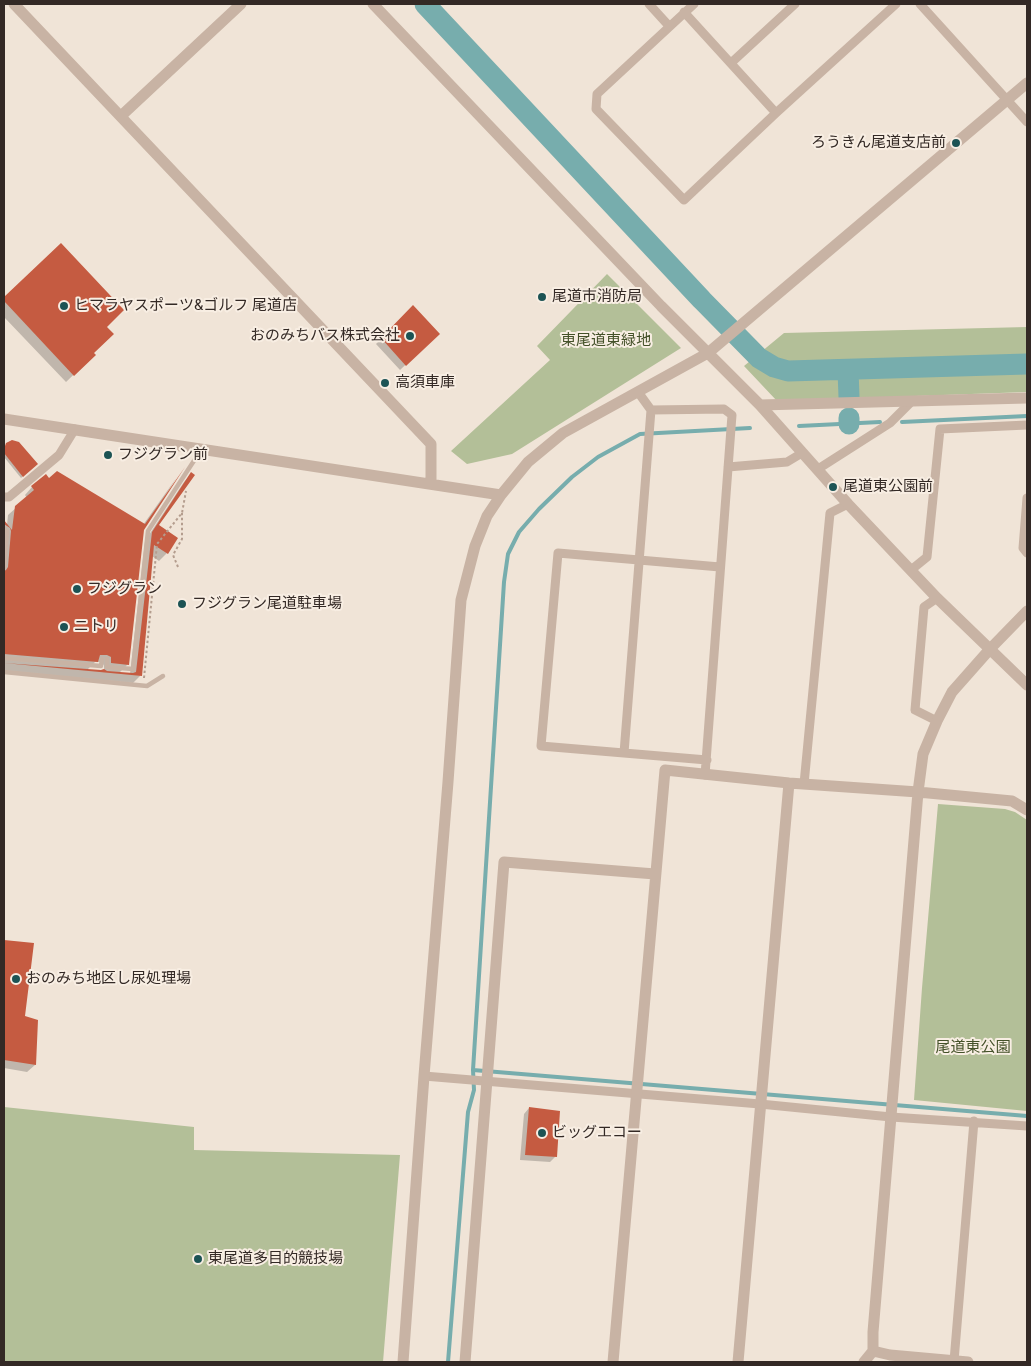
<!DOCTYPE html>
<meta charset="utf-8">
<style>
body{margin:0}
#map{position:relative;width:1031px;height:1366px;overflow:hidden;background:#f0e4d7;font-family:Roboto,sans-serif}
canvas{display:block}
.frame{position:absolute;inset:0;border:5px solid #332925;pointer-events:none}
</style>
<div id="map">
<canvas width="1031" height="1366"></canvas>
<div class="frame"></div>
</div>
<script>
const c = document.querySelector('canvas').getContext('2d');
c.lineJoin = 'round';
function paint(path, color) { c.fillStyle = color; c.fill(path, 'evenodd'); }
const poly = rows => new Path2D(rows.map(r => 'M' + r).join(''));
function trace(path, color, width, dash) { c.strokeStyle = color; c.lineWidth = width; c.lineCap = dash ? 'butt' : 'round'; c.setLineDash(dash || []); c.stroke(path); }
function write(font, color, halo, rows, align = 'center') {
  c.font = font + ' Roboto,"Noto Sans JP",sans-serif'; c.lineWidth = 4; c.setLineDash([]); c.textBaseline = 'middle'; c.strokeStyle = halo; c.fillStyle = color; for (const [text, x, y, turn = 0] of rows) {
    c.save(); c.translate(x, y); c.rotate((+turn || 0) * Math.PI / 180); c.textAlign = isNaN(turn) ? turn : align; if (halo) c.strokeText(text, 0, 0); c.fillText(text, 0, 0); c.restore();
  }
}
const green = poly([
 [607,274,681,348,512,454,467,464,451,451,550,360,537,346],
 [1027,327,1027,392,777,401,744,366,784,333],
 [938,804,1005,809,1015,812,1027,820,1027,1111,914,1100,922,988],
 [4,1107,194,1127,194,1150,400,1155,383,1362,4,1362]
]);
const shadow = poly([
 [61,245,105,327,92,354,94,355,66,382,4,317,4,299],
 [413,307,438,334,400,370,376,344],
 [7,444,36,464,21,478,4,457,4,449],
 [191,474,157,525,177,538,167,553,159,561,152,556,141,675,133,683,4,671,4,522,7,525,8,515,27,498,25,495,32,487,49,479,143,525,177,477,143,530,128,664,119,673,130,674,145,541,184,482],
 [95,662,100,662,104,665,104,670,87,670],
 [4,941,32,944,23,1017,35,1065,27,1072,4,1068],
 [529,1108,555,1157,550,1162,520,1160,524,1114]
]);
const stream = poly([
 [902,422,1027,416],
 [799,426,880,422],
 [473,1070,1027,1116],
 [448,1362,468,1112,474,1090,473,1070,504,582,508,554,519,532,539,509,572,477,598,457,640,434,750,428]
]);
const river = poly([
 [425,4,702,300,759,358,774,367,788,371,1027,364],
 [848,370,849,397],
 [849,418,849,424]
]);
const building = poly([
 [61,243,124,310,107,327,114,334,94,353,96,355,74,376,4,301,4,297],
 [413,305,440,334,406,366,381,338],
 [12,440,19,442,38,464,23,477,4,453,4,449,6,443],
 [185,467,144,530,129,665,111,663,111,657,107,655,100,655,98,662,4,654,4,571,6,570,8,567,11,531,10,528,4,524,4,520,12,530,15,506,34,490,31,486,46,474,49,478,57,471,145,524],
 [191,472,195,475,159,525,178,538,168,554,154,545,142,676,4,663,101,670,104,669,107,671,133,673,136,672,152,532],
 [4,940,34,943,25,1016,38,1020,36,1065,4,1060],
 [529,1107,560,1111,557,1157,525,1155]
]);
const path = poly([
 [178,567,173,555,182,539,182,513],
 [144,678,157,544,182,513,186,491]
]);
const service = poly([
 [4,528,7,531,4,567],
 [4,658,101,666,102,659],
 [107,659,107,667,133,669,148,531,201,450],
 [4,672,147,686,163,676]
]);
const minor = poly([
 [649,4,669,26],
 [694,4,597,94,596,109,684,200,776,113,896,4],
 [920,4,1027,122],
 [684,12,776,113],
 [731,63,795,4],
 [651,410,724,409,732,415,705,775],
 [728,467,787,462,802,453],
 [818,469,890,423,911,402],
 [4,497,9,497,59,455,75,429],
 [1027,498,1023,548,1027,553],
 [911,570,927,557,940,429,1027,425],
 [937,721,915,710,924,607,937,598],
 [624,753,651,410,638,392],
 [707,760,541,746,558,553,720,567],
 [804,784,830,513,848,504],
 [424,1076,760,1104,891,1117,1027,1126],
 [954,1361,974,1121]
]);
const tertiary = poly([
 [14,4,431,444,431,484],
 [373,4,661,306,760,405,848,504,937,598,1027,685],
 [121,116,241,4],
 [760,405,1027,398],
 [4,419,501,495],
 [873,1351,890,1355,968,1362],
 [403,1362,424,1076,448,782,461,600,475,546,487,516,501,495,528,462,563,433,708,353,1027,83],
 [465,1362,504,862,655,874],
 [613,1362,665,770,789,783,918,792,1012,801,1027,810],
 [738,1362,789,783],
 [864,1362,873,1351,873,1332,918,792,923,754,937,721,952,692,990,649,1027,611]
]);
const markers = [
 [956,143,5,"#1c5354"],
 [542,297,5,"#1c5354"],
 [64,306,5,"#1c5354"],
 [410,336,5,"#1c5354"],
 [385,383,5,"#1c5354"],
 [108,455,5,"#1c5354"],
 [833,487,5,"#1c5354"],
 [77,589,5,"#1c5354"],
 [182,604,5,"#1c5354"],
 [64,627,5,"#1c5354"],
 [16,979,5,"#1c5354"],
 [542,1133,5,"#1c5354"],
 [198,1259,5,"#1c5354"]
];
const poiNames = [
 ["ろうきん尾道支店前",946,143,"right"],
 ["尾道市消防局",552,297],
 ["ヒマラヤスポーツ&ゴルフ 尾道店",74,306],
 ["おのみちバス株式会社",400,336,"right"],
 ["高須車庫",395,383],
 ["フジグラン前",118,455],
 ["尾道東公園前",843,487],
 ["フジグラン",87,589],
 ["フジグラン尾道駐車場",192,604],
 ["ニトリ",74,627],
 ["おのみち地区し尿処理場",26,979],
 ["ビッグエコー",552,1133],
 ["東尾道多目的競技場",208,1259]
];
const parkNames = [
 ["東尾道東緑地",606,341],
 ["尾道東公園",973,1048]
];
paint(green, '#b3bf98');
paint(shadow, '#0003');
trace(stream, '#77adad', 4);
trace(river, '#77adad', 21);
paint(building, '#c55b41');
trace(path, '#b49d8e', 2, [2.5, 2.5]);
trace(service, '#c8b3a4', 4.5);
trace(minor, '#c8b3a4', 9);
trace(tertiary, '#c8b3a4', 11);
for (const [x, y, r, color] of markers) { const dot = new Path2D(); dot.arc(x, y, r, 0, 2 * Math.PI); c.fillStyle = color; c.fill(dot); trace(dot, '#f8eee3', 2); }
write('15px', '#332925', '#f8eee3', poiNames, 'left');
write('15px', '#445129', '#f8eee3', parkNames);
</script>
